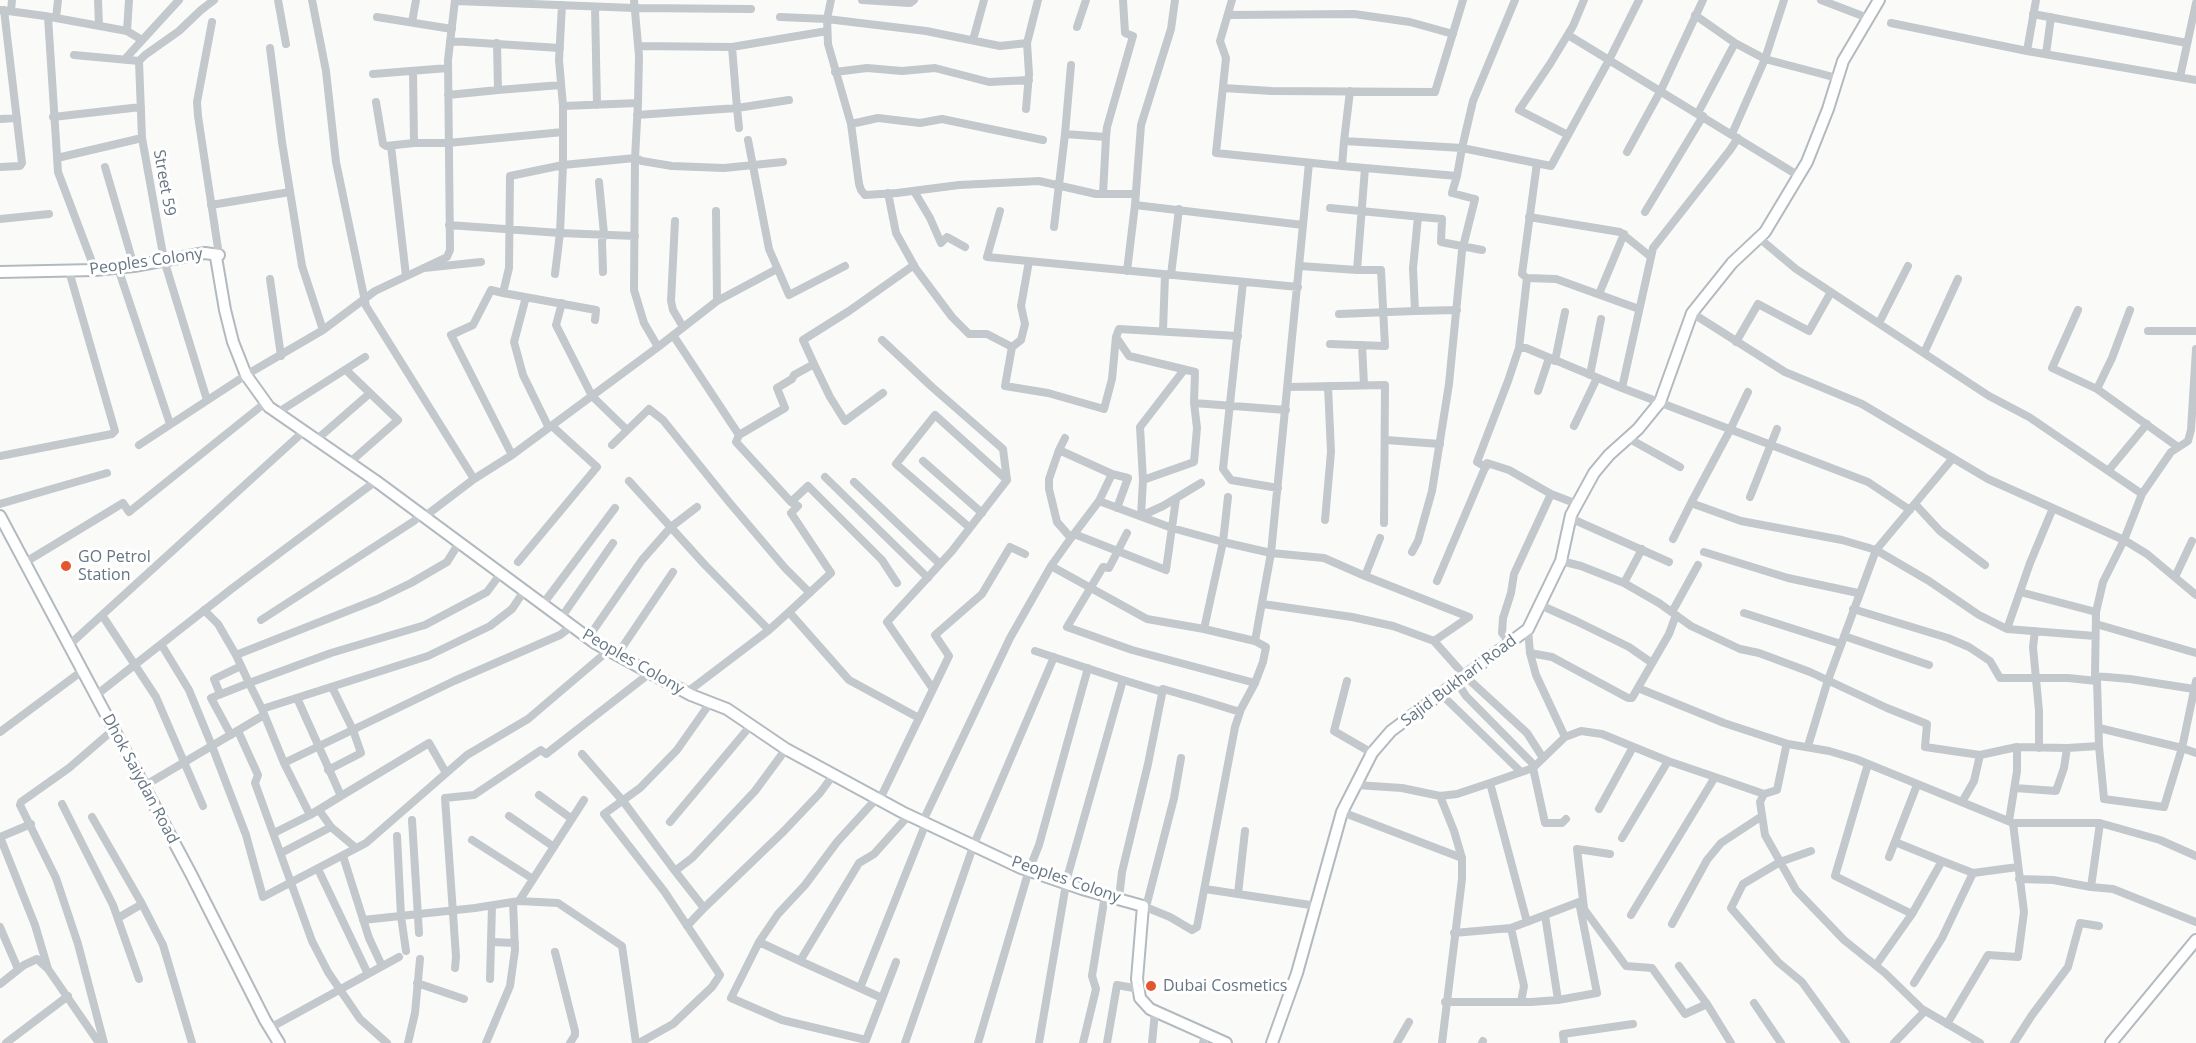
<!DOCTYPE html>
<style>
body{margin:0}
canvas{display:block;background:#fafaf8}
</style>
<canvas width="2196" height="1043"></canvas>
<script>
const c = document.querySelector('canvas').getContext('2d');
c.lineJoin = 'round';
const poly = rows => new Path2D(rows.map(r => 'M' + r).join(''));
function trace(path, color, width, dash) { c.strokeStyle = color; c.lineWidth = width; c.lineCap = dash ? 'butt' : 'round'; c.setLineDash(dash || []); c.stroke(path); }
function write(font, color, halo, rows, align = 'center') {
  c.font = font + ' "Open Sans",sans-serif'; c.lineWidth = 6; c.setLineDash([]); c.textBaseline = 'middle'; c.strokeStyle = halo; c.fillStyle = color; for (const [text, x, y, turn = 0] of rows) {
    c.save(); c.translate(x, y); c.rotate((+turn || 0) * Math.PI / 180); c.textAlign = isNaN(turn) ? turn : align; if (halo) c.strokeText(text, 0, 0); c.fillText(text, 0, 0); c.restore();
  }
}
const street = poly([
 [98,0,99,26],
 [278,0,286,44],
 [312,0,326,71,336,162,366,306,474,479,512,455],
 [831,0,827,19,828,44,851,124,859,184,861,190,865,195,897,193,959,185,1039,181,1096,194,1136,194],
 [862,0,910,3,914,0],
 [1175,0,1171,29,1141,125,1135,205,1303,225,1309,163],
 [1232,0,1220,41,1226,58,1216,153,1342,166],
 [1515,0,1473,101,1462,148,1457,176,1342,166,1344,141,1462,148,1551,166,1609,60,1799,176],
 [1821,0,1868,18],
 [456,1,634,8,751,9],
 [562,5,559,60,563,106,563,165,635,158,638,103],
 [595,7,597,105],
 [1,10,45,16,127,31,142,40],
 [11,11,12,0],
 [2033,14,2187,43],
 [1228,15,1354,14,1410,22,1453,34],
 [1695,15,1735,43,1765,59,1837,78],
 [48,17,58,172,95,270],
 [377,17,452,29],
 [780,17,827,19,926,31,1000,46,1027,43,1038,0],
 [56,18,58,0],
 [212,22,197,102,198,116,219,255],
 [412,22,416,0],
 [1891,23,2027,51,2196,80],
 [1077,27,1086,0],
 [127,31,129,0],
 [1568,35,1609,60,1639,0],
 [973,40,984,0],
 [450,41,560,48],
 [497,43,498,90,561,85],
 [638,46,732,47,737,108,789,100],
 [732,47,827,31],
 [270,48,282,142,302,266,323,330],
 [2027,51,2036,0],
 [2046,54,2051,17],
 [74,55,139,61],
 [125,59,179,0],
 [1071,65,1065,134,1106,137,1107,127,1133,36,1125,33,1123,0],
 [413,71,414,143],
 [835,72,867,68,902,71,935,68,989,82,1029,80],
 [373,74,448,68],
 [2180,77,2196,3],
 [1223,88,1272,91,1435,92,1463,0],
 [448,95,498,90],
 [376,102,383,144,386,146,414,143,448,143,563,132],
 [563,106,638,103,639,56,634,0],
 [1026,109,1029,74,1027,43],
 [1698,113,1735,43],
 [637,115,737,108,739,128],
 [53,117,141,107],
 [0,119,17,118],
 [851,124,878,118,920,123,942,119,1043,140],
 [1732,134,1765,59,1784,0],
 [1568,135,1519,110,1550,64,1573,26,1584,0],
 [1738,138,1730,150,1653,248,1622,388,1868,482,1910,510],
 [748,140,769,249,789,295,845,266],
 [1344,141,1350,91],
 [391,146,406,276],
 [1627,152,1661,90,1703,0],
 [57,158,142,138],
 [0,167,20,166,22,163,4,10],
 [105,167,134,266],
 [599,182,604,234,602,241,603,272],
 [914,191,930,218,941,243,947,237,965,247],
 [888,193,896,233,916,269,952,317,969,334,987,334,1012,347],
 [1103,194,1106,137],
 [211,205,290,192],
 [1330,208,1442,219,1441,242,1482,250],
 [716,211,717,301],
 [1000,211,987,257,1298,287],
 [1645,212,1703,116],
 [1418,217,1413,268,1415,311,1457,310],
 [1529,217,1620,232,1651,257],
 [0,219,49,214],
 [675,221,671,301,673,310,683,327],
 [449,225,560,233,555,274],
 [1054,227,1065,134],
 [1759,238,1796,269,1989,396,2029,417,2142,494],
 [1029,261,1021,306,1025,324,1021,340,1012,347,1005,386,1048,393,1104,409,1112,379,1116,337],
 [1300,266,1357,270,1365,168],
 [118,268,170,424],
 [424,268,481,262],
 [777,269,717,301,658,347,644,323,634,290,635,158,642,161,672,166,724,168,783,162],
 [1127,271,1135,205],
 [1171,275,1179,209],
 [1527,278,1522,274,1537,163],
 [270,279,281,356],
 [1243,282,1223,469,1231,480,1278,488],
 [503,293,491,290,473,325,451,335,512,455,658,347],
 [1599,294,1624,234],
 [526,297,514,342,523,375,549,428],
 [562,303,556,325,592,396,627,430],
 [2078,310,2052,368,2097,389,2178,447],
 [1692,313,1785,372,1862,404,1988,479,2124,540,2147,554,2196,595],
 [1339,314,1415,311],
 [595,320,596,310,503,293,509,268,510,176,563,165,560,233,635,236],
 [1879,323,1908,266],
 [1163,331,1165,275],
 [2148,331,2196,331],
 [673,335,739,435,785,408,777,388,792,379,794,375,814,364,803,340,849,311,914,265],
 [1238,336,1119,329,1116,337,1129,356,1195,372,1194,403,1286,410],
 [882,340,932,387,1003,449,1007,480,952,551,887,622,933,689],
 [1736,342,1758,304,1809,331,1831,292],
 [1330,344,1385,346,1381,270,1357,270],
 [1362,345,1364,385],
 [1924,353,1958,279],
 [1555,361,1565,312],
 [814,364,830,397,845,421,883,393],
 [346,370,398,420,349,463],
 [1184,370,1140,427,1143,480,1194,462,1197,428,1194,403],
 [1590,375,1601,319],
 [1288,387,1385,385,1384,523],
 [1622,388,1526,348,1519,348,1527,278,1556,279,1639,309],
 [2097,389,2112,358,2130,310],
 [1538,391,1549,358],
 [207,400,164,260,142,138,139,61,145,55,179,31,201,10,214,0],
 [277,413,365,357],
 [1574,426,1597,378],
 [739,435,736,442,791,502,798,506,791,513,831,573,789,612],
 [1065,438,1059,450,1112,474],
 [1628,438,1680,467],
 [1386,440,1440,444],
 [315,441,369,394],
 [139,445,246,375,323,330,375,291,447,257,450,250,448,60,455,0],
 [612,445,649,409,663,420,729,502,785,568,810,593],
 [1059,450,1049,479,1049,489,1057,522,1071,538,1099,501],
 [0,456,112,434,115,431,69,271],
 [923,461,982,513],
 [1486,467,1477,462,1508,381,1519,348],
 [2108,471,2147,424],
 [825,477,928,578],
 [1143,480,1141,516,1163,506,1201,483],
 [629,481,705,565,769,630,686,693],
 [854,482,940,564],
 [1228,497,1223,542,1204,629,1255,641],
 [1750,497,1777,429],
 [791,502,808,486,882,560,897,583],
 [1691,503,1730,430,1748,392],
 [0,504,107,473],
 [1915,504,1940,531,1985,565],
 [1117,508,1128,478,1112,474,1099,501,1172,528,1223,542,1271,553,1324,558,1365,576],
 [424,517,474,479],
 [1570,518,1669,562],
 [1325,520,1331,452,1328,386],
 [970,528,896,464,935,415,1007,480],
 [1127,533,1109,568,1103,567,1067,627,1132,650,1255,683],
 [1074,534,1166,570,1176,499],
 [1071,538,1051,566,1147,619,1204,629],
 [1380,538,1365,576,1469,617,1434,641],
 [1673,539,1691,503,1741,521,1842,540,1876,550,1929,581,1979,615,2007,629,2095,636],
 [1412,552,1418,541,1432,491,1449,384,1462,251,1475,199,1452,193,1457,176],
 [1704,552,1788,578,1858,593],
 [1561,561,1581,566,1624,583,1659,603,1691,626,1740,649,1759,653,1810,672,1887,708,1927,724,1925,747,1980,755,2017,747,2017,771,2009,821],
 [518,562,597,467,552,426],
 [24,563,123,503,129,512,265,403],
 [2175,577,2192,541],
 [1437,581,1487,463,1509,470,1551,494],
 [1624,583,1642,549],
 [2020,592,2096,612],
 [543,604,615,508],
 [1263,604,1352,617,1393,626,1434,641,1465,676,1527,733,1543,758],
 [1540,605,1576,621,1629,647,1652,663],
 [1853,609,1948,638,1969,647,1990,661,2000,678,2068,678,2097,681],
 [204,610,218,624,236,655,378,599,411,583,447,562,459,543],
 [1672,612,1698,565],
 [1744,613,1841,644],
 [102,615,156,697,203,806],
 [561,618,613,543],
 [261,620,414,521,421,514],
 [2096,624,2196,653],
 [1528,629,1530,653,1536,675,1565,737],
 [2007,629,2030,563,2053,508],
 [769,630,789,612,849,680,919,718],
 [2035,631,2033,647,2039,711,2039,748],
 [1844,636,1929,665],
 [588,638,642,560,671,527,697,507],
 [1510,643,1502,633,1503,618,1511,593,1514,574,1551,494,1577,504],
 [161,644,189,690,212,746,246,835,263,897,366,843,467,755,528,719,609,650],
 [68,646,303,432],
 [1035,651,1123,680,1159,691,1163,689,1198,699,1240,712],
 [1530,653,1552,657,1628,698,1632,698,1669,634,1676,615],
 [236,655,249,683,331,653,425,625,487,592,501,573],
 [617,655,673,572],
 [2095,676,2130,679,2194,689],
 [1347,681,1334,731,1372,753],
 [2196,681,2182,748,2196,753],
 [1457,682,1466,696,1535,766],
 [1638,688,1724,723,1788,744],
 [220,694,214,679,241,666],
 [1441,694,1521,772],
 [95,696,234,587,376,481],
 [297,698,341,796,429,743,446,773],
 [262,709,284,763,454,681,560,635,572,626],
 [2099,728,2182,748,2164,807,2104,799,2099,746,2097,681,2095,676,2096,612,2103,582,2124,540,2142,494,2171,452,2188,441,2191,430,2196,349],
 [238,731,258,775,255,783,312,941,328,972,360,1019,387,1043],
 [0,732,82,671],
 [231,735,211,698,249,683,262,709,428,656,490,626,512,609,524,591],
 [1808,746,1828,680,1876,550,1953,458],
 [2017,747,2067,748,2099,746],
 [582,754,623,801,675,871,692,858,755,791,786,749],
 [284,763,310,815,341,796],
 [1868,764,1835,876,1912,914],
 [1533,768,1565,737,1581,731,1602,734,1668,761],
 [328,770,361,753,353,730,332,687],
 [1490,783,1533,768,1545,823,1562,823,1566,819],
 [1356,785,1402,788,1440,796,1457,794,1490,783,1527,922],
 [144,786,264,715],
 [2015,788,2056,791,2064,768,2067,748],
 [539,795,572,819],
 [1440,796,1454,831,1462,858,1462,879,1442,1043],
 [877,798,837,842,805,885,778,914,759,942,731,998,782,1020,866,1040,896,962],
 [880,799,949,656,935,635,982,594,1010,547,1025,554],
 [1962,802,1974,781,1980,755],
 [62,804,113,905,139,979],
 [1599,809,1633,747],
 [319,810,331,827],
 [1342,812,1462,858],
 [509,816,554,847],
 [92,817,142,904,163,945,192,1043],
 [412,820,419,933],
 [923,821,1010,638,1051,566],
 [670,822,751,725],
 [2100,823,2091,887,2113,889,2196,922],
 [274,833,310,815],
 [397,836,401,916,406,951],
 [0,837,35,925,48,969],
 [0,837,31,824],
 [1622,838,1668,761,1715,777],
 [472,840,533,879],
 [1895,842,1942,861],
 [1811,851,1780,862,1743,884,1731,908,1778,962,1802,982,1846,1043],
 [281,853,331,827,356,848],
 [343,856,369,938,382,966],
 [1889,857,1917,785],
 [318,869,368,974],
 [675,871,704,908,687,926],
 [2019,879,2053,880,2091,887],
 [1205,889,1317,906],
 [1238,894,1245,831],
 [1119,898,1122,872,1148,764,1163,689],
 [519,901,584,800],
 [1581,905,1626,966,1652,968,1685,1014,1707,1004],
 [1143,906,1170,917,1192,930,1197,927,1235,727,1241,709,1255,683,1263,662,1266,647,1255,641,1271,553,1303,225],
 [1146,907,1174,798,1181,758],
 [704,908,784,831,820,793,834,774],
 [1584,908,1577,849,1610,854],
 [1545,915,1558,1000],
 [1631,915,1715,777,1764,794],
 [118,918,142,904],
 [363,920,475,908,519,901,558,903,622,946,636,1043],
 [1672,924,1707,860,1721,843,1762,816],
 [0,927,18,969],
 [1511,928,1524,986,1521,1002],
 [492,942,515,943],
 [759,942,800,961,859,863,874,854,909,815],
 [555,952,575,1031,575,1035,570,1043],
 [800,961,882,998],
 [1876,965,1912,914,1942,861,1973,873],
 [1679,966,1707,1004,1731,1043],
 [455,968,456,957,445,798,474,795,541,750,546,754,650,673],
 [490,979,492,906],
 [417,983,464,999],
 [1914,983,1942,938,1973,873,2018,867],
 [0,984,24,965,37,959,48,969,99,1043],
 [860,988,926,823],
 [1445,1002,1531,1002,1558,1000,1597,993,1579,902,1511,928,1454,933],
 [1754,1003,1781,1043],
 [1947,1024,1988,955,2018,957,2024,912,2013,823],
 [270,1028,399,957],
 [6,1043,68,996],
 [104,1043,78,944,56,878,20,805,21,802,69,768,113,730],
 [408,1043,415,1013,420,959],
 [486,1043,510,986,515,950,513,902],
 [639,1043,673,1024,712,987,720,975,664,891,604,814,640,788,677,750,710,703],
 [905,1043,974,844,1054,657],
 [978,1043,1029,870,1039,845,1088,668],
 [1039,1043,1067,878,1123,680],
 [1083,1043,1096,989,1092,976,1105,895],
 [1107,1043,1117,985,1139,989],
 [1152,1043,1155,1012],
 [1203,1043,1206,1033],
 [1397,1043,1409,1022],
 [1482,1043,1483,1041],
 [1564,1043,1563,1034,1633,1024],
 [1894,1043,1925,1011],
 [1980,1043,1922,1009,1885,973,1844,940,1796,890,1765,835,1760,802,1764,794,1777,790,1786,747,1788,744,1829,751,1856,759,2013,823,2100,823,2160,840,2196,856],
 [2014,1043,2032,1015,2068,967,2080,923,2099,926]
]);
const secondary = poly([
 [0,272,95,270,134,266,205,253,219,255,216,257,225,310,233,342,246,375,269,407,376,481,595,643,691,695,727,709,786,749,902,812,1021,868,1082,889,1143,906,1137,979,1140,998,1150,1009,1226,1043],
 [0,516,191,874,265,1020,279,1043],
 [1272,1043,1297,973,1342,812,1372,753,1391,731,1528,629,1561,561,1571,515,1594,473,1609,455,1638,429,1660,402,1692,313,1732,263,1765,232,1807,162,1828,109,1843,61,1879,0],
 [2111,1043,2196,940]
]);
const markers = [
 [66,566,6,"#e4572e"],
 [1151,986,6,"#e4572e"]
];
const streetNames = [
 ["Street 59",164,183,80],
 ["Peoples Colony",146,262,-8],
 ["Peoples Colony",633,662,30],
 ["Sajid Bukhari Road",1459,681,-37],
 ["Dhok Saiydan Road",140,779,62],
 ["Peoples Colony",1066,880,19]
];
const poiNames = [
 ["GO Petrol",78,557],
 ["Station",78,575],
 ["Dubai Cosmetics",1163,986]
];
trace(secondary, '#b3babf', 14);
trace(street, '#c3c8cc', 8);
trace(secondary, '#fff', 10);
for (const [x, y, r, color] of markers) { const dot = new Path2D(); dot.arc(x, y, r, 0, 2 * Math.PI); c.fillStyle = color; c.fill(dot); trace(dot, '#fff', 2); }
write('16px', '#657683', '#fff', streetNames);
write('16px', '#657683', '#fff', poiNames, 'left');
</script>
